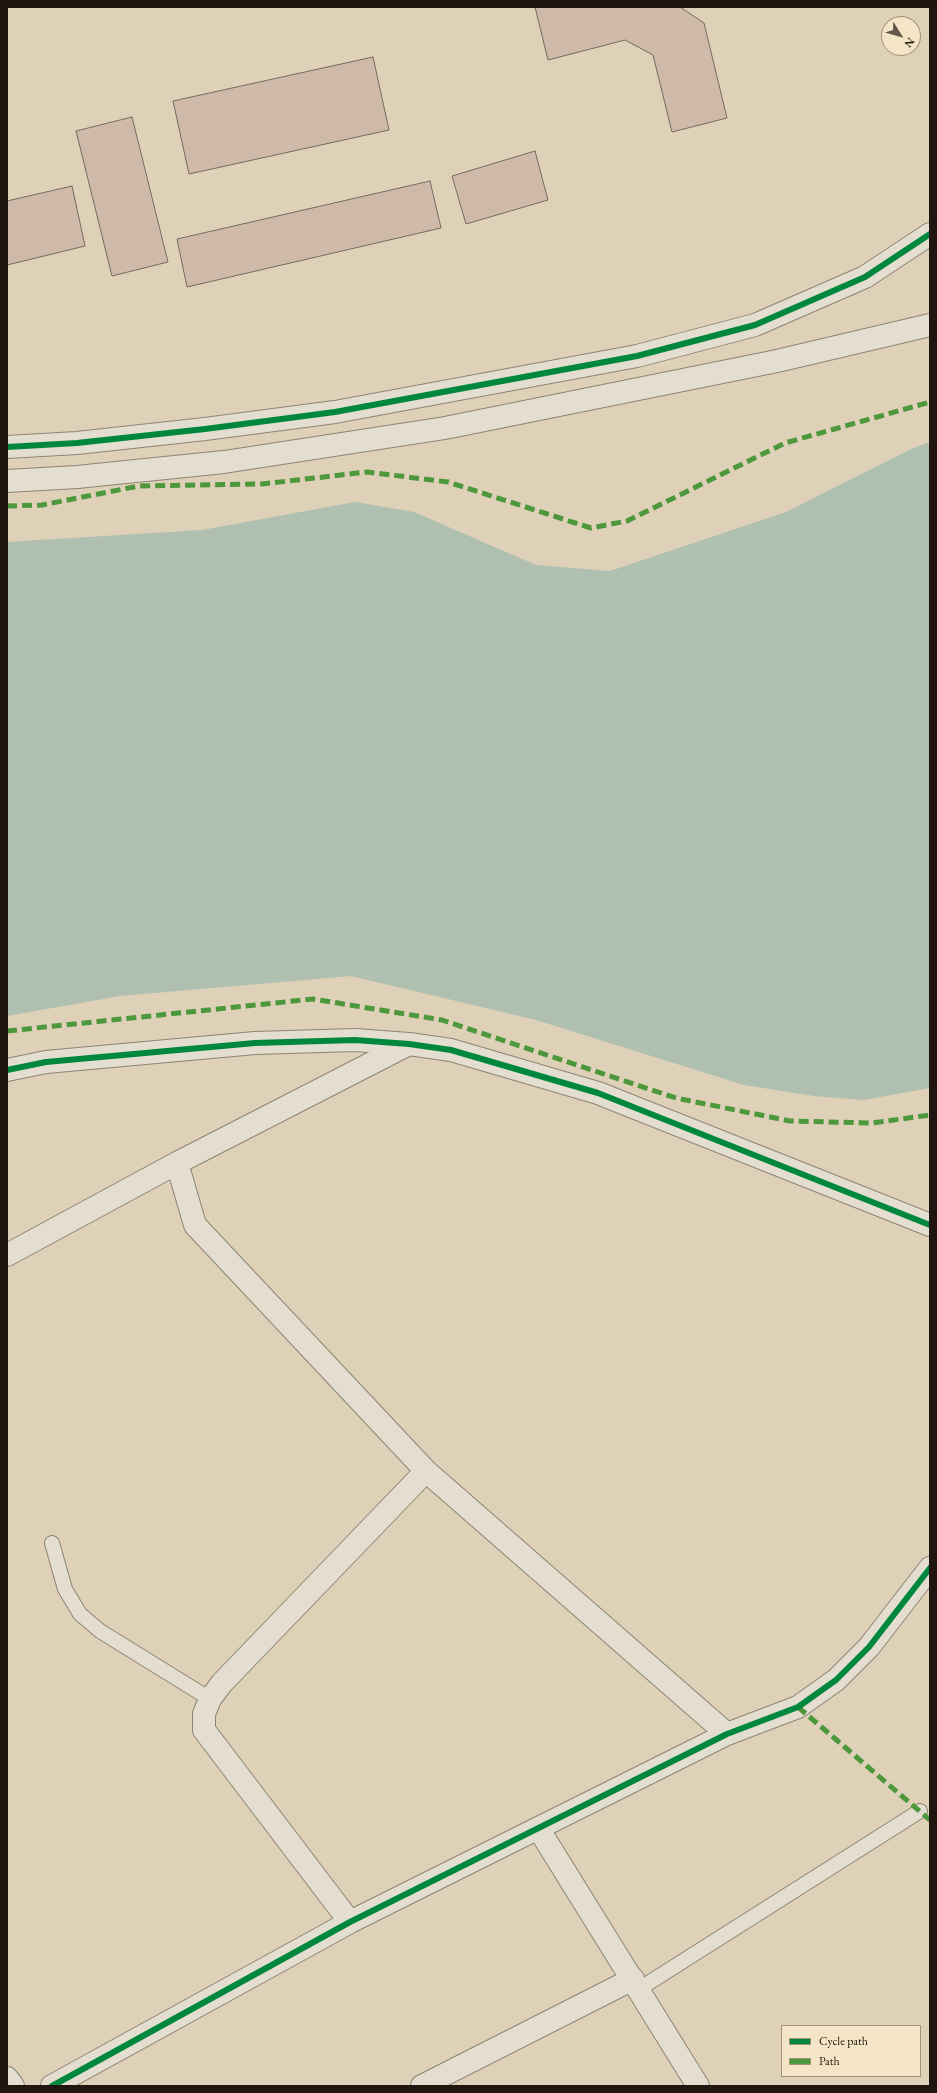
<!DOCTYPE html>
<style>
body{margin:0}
#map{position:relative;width:937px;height:2093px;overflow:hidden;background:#ded1b7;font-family:"EB Garamond",serif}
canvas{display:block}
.frame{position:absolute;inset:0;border:8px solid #21160f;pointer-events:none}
.legend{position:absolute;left:781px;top:2025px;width:140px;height:52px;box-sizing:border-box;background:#f4e5c6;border:1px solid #a0927d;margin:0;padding:5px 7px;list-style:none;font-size:12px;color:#21160f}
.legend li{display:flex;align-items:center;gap:8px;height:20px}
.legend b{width:20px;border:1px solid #a0927d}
.north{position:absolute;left:881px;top:16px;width:40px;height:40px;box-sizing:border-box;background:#f4e5c6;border:1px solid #a0927d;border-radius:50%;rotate:127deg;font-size:11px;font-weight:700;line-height:16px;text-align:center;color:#21160f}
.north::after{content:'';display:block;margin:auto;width:14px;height:18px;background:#63574a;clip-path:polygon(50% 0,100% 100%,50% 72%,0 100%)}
</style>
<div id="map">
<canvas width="937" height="2093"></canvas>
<div class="frame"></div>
<ul class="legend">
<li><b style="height:5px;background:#00873e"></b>Cycle path</li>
<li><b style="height:5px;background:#4d983c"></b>Path</li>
</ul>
<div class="north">N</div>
</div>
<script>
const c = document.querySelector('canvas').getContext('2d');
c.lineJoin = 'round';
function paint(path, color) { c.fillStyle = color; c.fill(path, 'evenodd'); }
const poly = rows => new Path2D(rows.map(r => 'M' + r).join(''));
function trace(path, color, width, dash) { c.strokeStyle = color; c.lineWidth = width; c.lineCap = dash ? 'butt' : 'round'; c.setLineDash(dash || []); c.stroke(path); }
const water = poly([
 [930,442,930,1088,863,1100,814,1096,744,1085,536,1020,351,976,120,996,7,1016,7,542,202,530,355,502,414,512,536,565,610,571,786,512,911,449]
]);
const building = poly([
 [535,7,680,7,704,23,727,118,672,132,653,55,625,40,548,60,535,7],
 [373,57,389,130,189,174,173,101,373,57],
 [132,117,168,262,112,276,76,131,132,117],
 [535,151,548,200,466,224,452,176,535,151],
 [430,181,441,228,187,287,177,239,430,181],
 [72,186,85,246,7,265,7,201,72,186]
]);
const service = poly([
 [52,1543,65,1589,80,1614,100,1631,210,1699],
 [639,1989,920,1811]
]);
const minor = poly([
 [7,1070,46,1062,255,1043,355,1040,409,1044,451,1050,598,1093,930,1225],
 [177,1163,195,1225,426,1471,727,1734],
 [7,1255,177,1163,409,1044],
 [538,1828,698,2086],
 [350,1922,204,1730,204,1714,210,1699,222,1683,426,1471],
 [7,2078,13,2086],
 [52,2086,350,1922,727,1734,798,1707,836,1680,869,1647,930,1568],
 [422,2086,633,1979]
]);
const tertiary = poly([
 [7,447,77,443,205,429,335,412,637,356,755,325,865,277,930,234],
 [7,481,77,477,224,462,445,428,777,361,930,325]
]);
const quiet = poly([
 [7,506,42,505,139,486,262,484,367,472,448,482,591,528,627,521,785,443,930,402],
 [7,1031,313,999,442,1020,676,1098,790,1121,872,1123,930,1115],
 [798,1707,930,1820]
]);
const cycleway = poly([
 [7,447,77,443,205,429,335,412,637,356,755,325,865,277,930,234],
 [7,1070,46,1062,255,1043,355,1040,409,1044,451,1050,598,1093,930,1225],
 [52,2086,350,1922,727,1734,798,1707,836,1680,869,1647,930,1568]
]);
paint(water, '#afc0b1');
paint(building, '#cfbaa9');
trace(building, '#736b5e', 1);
trace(service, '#8d8475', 16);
trace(minor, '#8d8475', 24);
trace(tertiary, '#8d8475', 24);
trace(service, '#e4ded0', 14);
trace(minor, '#e4ded0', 22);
trace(tertiary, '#e4ded0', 22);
trace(quiet, '#4d983c', 5, [10, 5]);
trace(cycleway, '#00873e', 6);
</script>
